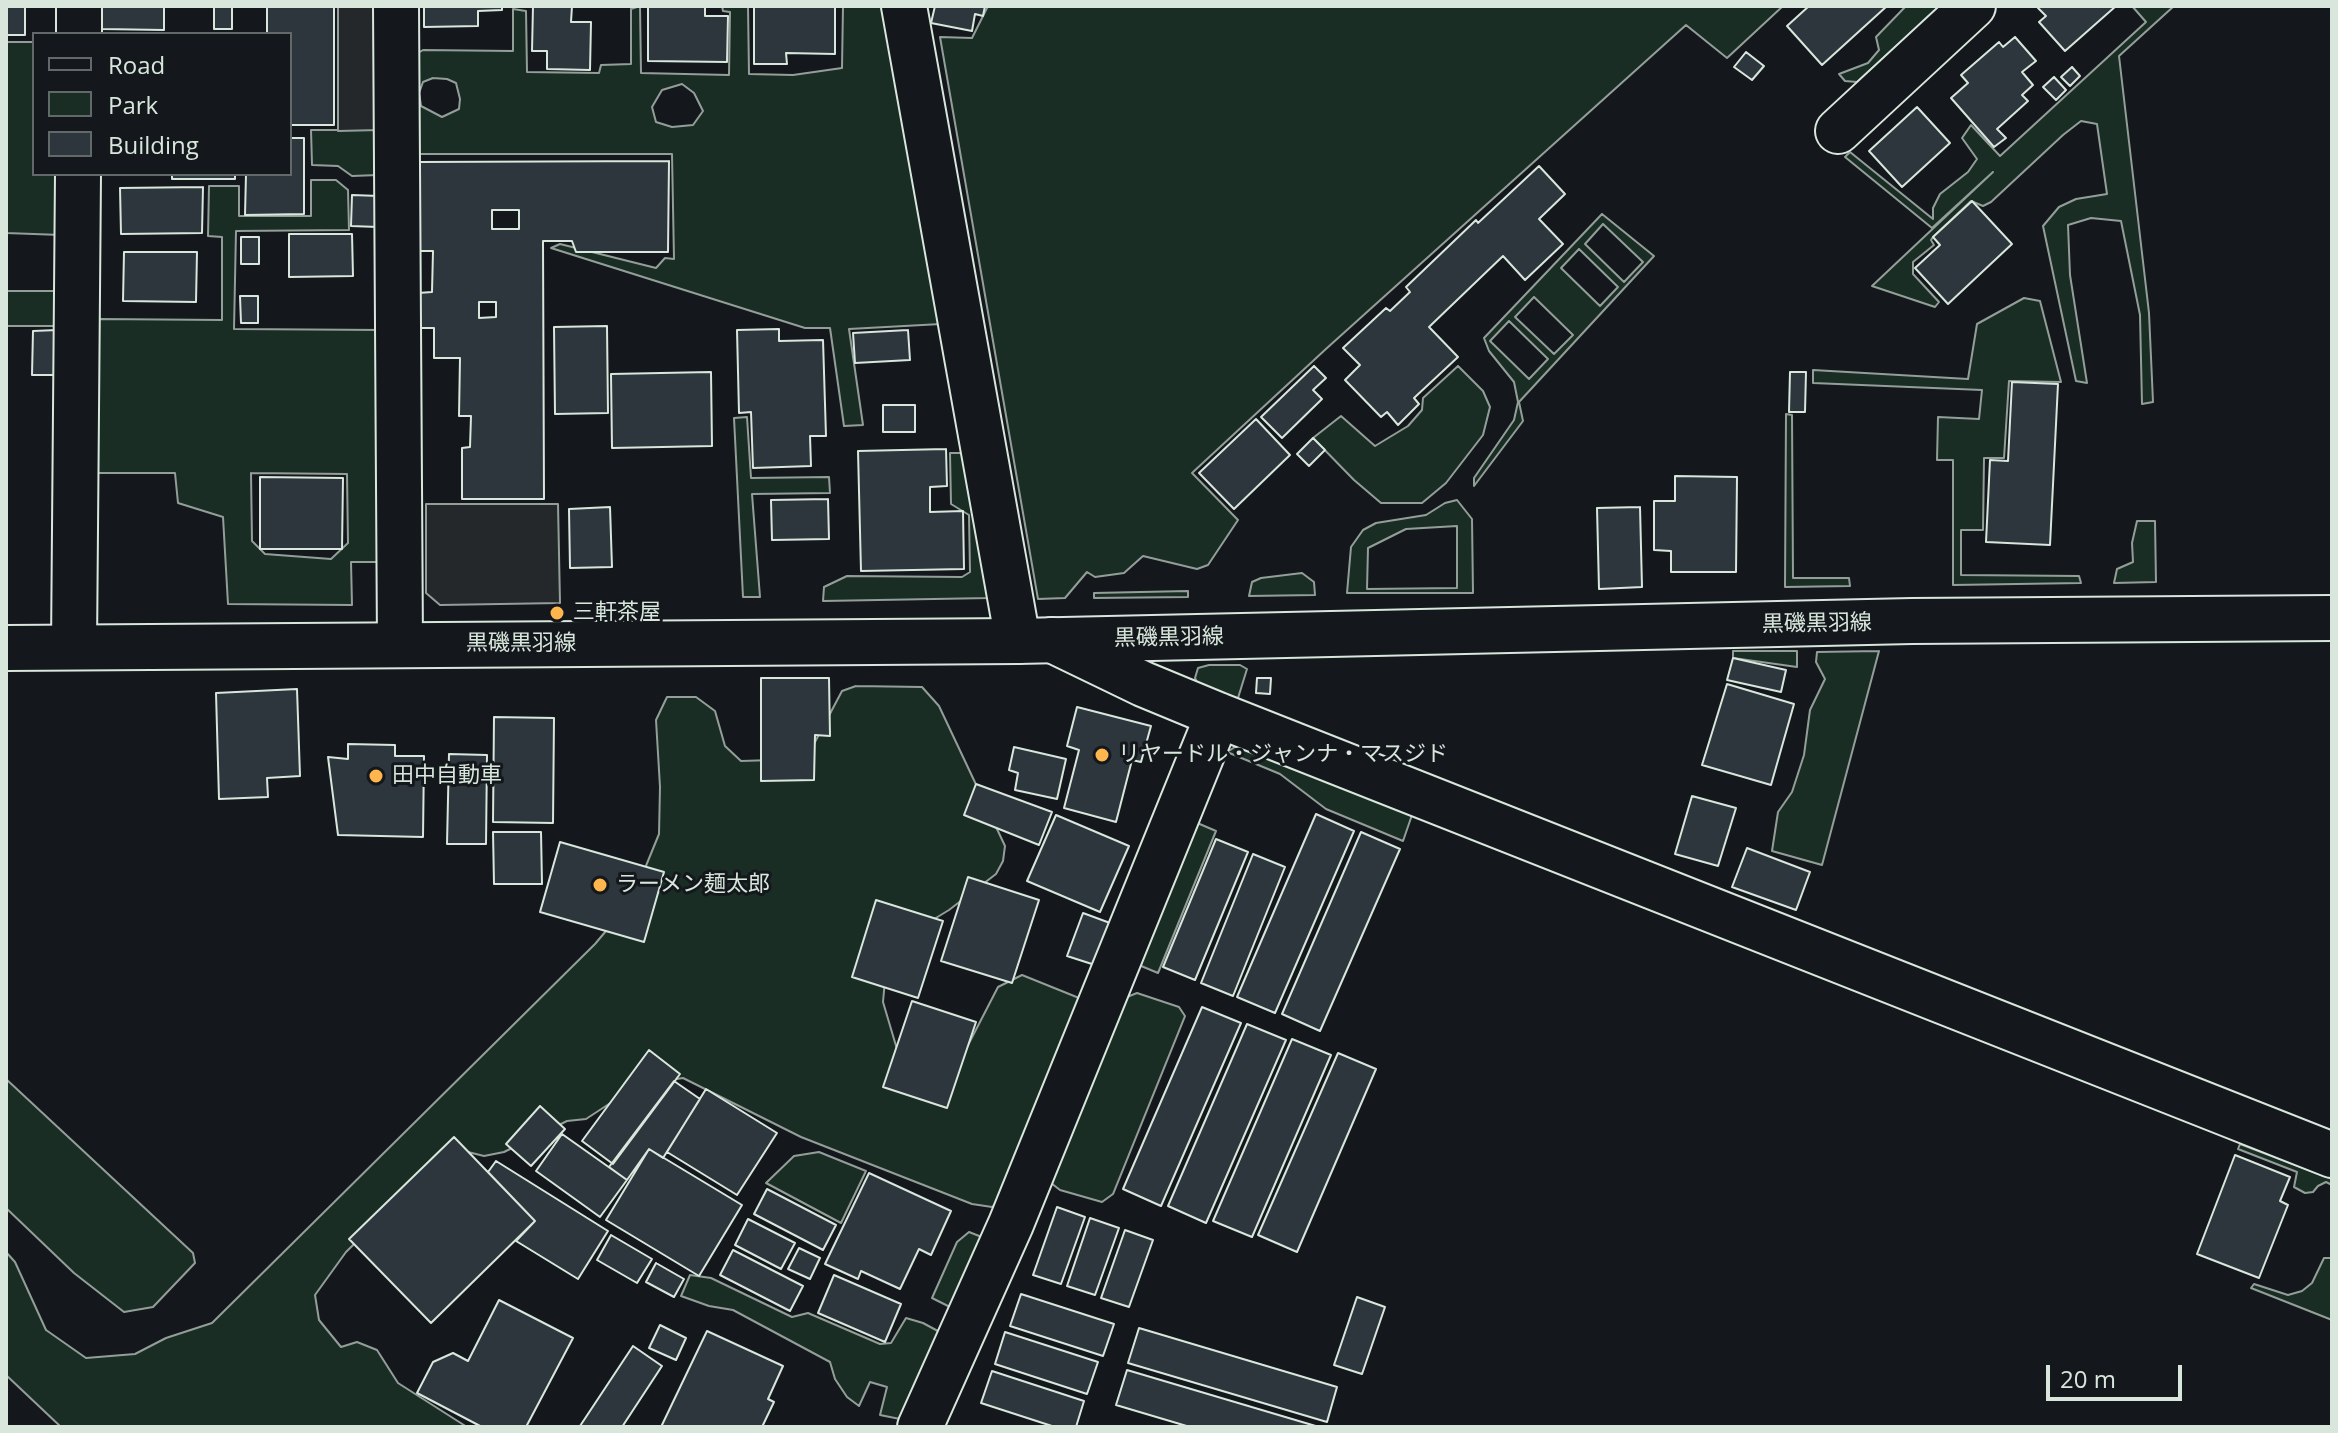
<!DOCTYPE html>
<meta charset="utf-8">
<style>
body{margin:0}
#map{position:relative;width:2338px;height:1433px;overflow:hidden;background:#14181c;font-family:"Open Sans",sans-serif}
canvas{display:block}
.frame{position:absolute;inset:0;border:8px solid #d8e6dc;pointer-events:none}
.legend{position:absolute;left:32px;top:32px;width:260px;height:144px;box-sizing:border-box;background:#14181c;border:2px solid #626a69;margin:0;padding:10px 14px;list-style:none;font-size:24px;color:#d8e6dc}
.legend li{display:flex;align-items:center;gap:16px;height:40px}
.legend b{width:40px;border:2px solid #626a69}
.scale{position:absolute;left:2046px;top:1365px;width:136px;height:36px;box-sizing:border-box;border:4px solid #d8e6dc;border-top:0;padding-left:10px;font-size:24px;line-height:28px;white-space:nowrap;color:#d8e6dc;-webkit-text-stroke:6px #14181c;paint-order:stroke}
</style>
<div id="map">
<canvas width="2338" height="1433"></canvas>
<div class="frame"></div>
<ul class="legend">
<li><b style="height:10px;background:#14181c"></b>Road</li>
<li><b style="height:22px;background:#1a2d24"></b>Park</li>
<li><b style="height:22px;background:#2c363c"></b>Building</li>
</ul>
<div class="scale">20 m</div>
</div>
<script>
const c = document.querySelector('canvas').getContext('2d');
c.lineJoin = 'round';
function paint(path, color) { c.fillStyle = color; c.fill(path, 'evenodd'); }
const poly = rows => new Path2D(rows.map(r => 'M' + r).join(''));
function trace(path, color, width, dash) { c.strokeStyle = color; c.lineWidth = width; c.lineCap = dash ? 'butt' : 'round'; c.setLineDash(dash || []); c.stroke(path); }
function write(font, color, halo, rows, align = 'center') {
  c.font = font + ' "Open Sans","Noto Sans JP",sans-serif'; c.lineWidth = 6; c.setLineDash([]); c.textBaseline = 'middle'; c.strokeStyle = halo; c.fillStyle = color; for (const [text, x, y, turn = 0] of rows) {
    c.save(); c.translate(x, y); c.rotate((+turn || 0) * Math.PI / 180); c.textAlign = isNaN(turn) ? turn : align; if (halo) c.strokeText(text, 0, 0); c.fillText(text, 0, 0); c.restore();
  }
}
const green = poly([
 [640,6,641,73,729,75,730,12,723,11,722,6,748,6,749,74,793,75,842,68,843,6,881,6,897,77,941,324,849,329,863,425,844,426,830,328,805,328,551,248,560,244,656,268,665,258,674,259,672,154,416,154,415,70,418,53,423,50,513,51,513,9,526,11,527,72,599,73,601,65,631,64,631,9,640,6],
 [433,78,447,79,456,83,460,99,459,109,442,117,421,106,419,93,423,82,433,78],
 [682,84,694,93,703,111,693,125,672,127,656,122,652,107,662,90,682,84],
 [988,6,1783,6,1727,58,1686,25,1327,348,1192,473,1238,520,1208,565,1197,569,1143,556,1124,573,1095,577,1087,572,1065,598,1038,599,940,37,972,38,988,6],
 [1906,6,1940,6,1857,82,1845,81,1839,74,1868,63,1879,50,1876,37,1906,6],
 [2132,6,2174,6,2119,56,2149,313,2153,402,2142,404,2140,315,2121,221,2091,218,2068,225,2070,275,2087,383,2076,381,2043,226,2059,207,2076,199,2107,194,2097,124,2081,121,2063,135,1991,202,1983,206,1971,201,1933,237,1931,240,1934,245,1913,262,1913,274,1939,302,1935,307,1872,286,1993,172,1932,228,1845,157,1850,152,1933,219,1933,208,1940,194,1968,172,1977,159,1962,138,1971,125,2000,156,2146,22,2132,6],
 [6,42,34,42,34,174,62,174,61,235,6,233,6,42],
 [311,130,379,130,378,175,352,176,338,166,312,165,311,130],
 [311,180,336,180,348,190,349,230,236,231,234,329,382,330,380,562,351,562,352,605,228,604,223,517,178,503,175,473,97,473,99,319,222,320,222,237,208,236,209,186,239,186,239,216,311,216,311,180],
 [251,473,347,474,348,543,331,559,265,554,252,541,251,473],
 [1602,214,1654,256,1519,402,1523,421,1474,486,1474,478,1514,420,1518,402,1514,382,1489,351,1484,338,1602,214],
 [1603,224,1643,262,1624,282,1585,244,1603,224],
 [1579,249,1618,287,1600,306,1561,268,1579,249],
 [1534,297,1573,335,1554,354,1515,317,1534,297],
 [1509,321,1548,359,1529,379,1490,341,1509,321],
 [6,291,60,291,60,326,6,326,6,291],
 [2024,298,2040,301,2061,382,2009,381,2004,458,1984,458,1983,530,1961,530,1961,575,2079,576,2081,583,1953,585,1953,460,1937,460,1938,417,1979,419,1982,390,1813,383,1813,370,1968,379,1977,324,2024,298],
 [1458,366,1483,391,1490,407,1483,435,1446,483,1422,503,1381,503,1354,480,1313,438,1341,416,1375,446,1408,426,1422,410,1423,398,1458,366],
 [1786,414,1792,415,1793,578,1849,578,1850,586,1785,587,1786,414],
 [747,417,751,478,829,477,830,493,752,494,760,597,743,597,734,418,747,417],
 [950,453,964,453,989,598,823,601,824,587,847,576,962,577,970,572,969,515,951,504,950,453],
 [1457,500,1472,519,1473,593,1347,593,1351,547,1363,530,1376,523,1426,515,1445,503,1457,500],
 [1457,526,1457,588,1367,589,1368,548,1406,529,1457,526],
 [2137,521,2155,521,2156,582,2114,583,2117,569,2133,562,2132,543,2137,521],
 [1302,573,1314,582,1315,595,1249,596,1252,582,1261,578,1302,573],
 [1188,591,1188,597,1094,598,1094,593,1188,591],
 [1733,651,1797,651,1797,667,1733,658,1733,651],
 [1879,651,1822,865,1772,851,1778,812,1792,792,1804,755,1810,710,1825,679,1816,662,1817,652,1879,651],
 [1209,665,1240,665,1247,669,1238,698,1231,700,1199,687,1195,678,1198,668,1209,665],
 [856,686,922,687,939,706,1005,846,1003,861,996,874,949,910,888,947,883,1002,902,1066,948,1084,998,987,1022,975,1084,1000,1013,1192,992,1207,972,1204,801,1137,683,1078,638,1085,586,1119,567,1121,504,1152,484,1156,452,1148,346,1252,315,1295,319,1320,341,1347,357,1342,377,1350,398,1383,467,1427,61,1427,6,1375,6,1252,15,1262,46,1330,86,1358,135,1354,166,1338,212,1323,595,944,632,900,659,834,660,787,656,720,667,697,696,697,715,711,725,746,741,761,806,759,842,691,856,686],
 [1238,745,1412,815,1403,841,1326,809,1280,774,1227,752,1238,745],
 [1195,822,1216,831,1158,973,1134,963,1195,822],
 [1137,993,1179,1007,1185,1016,1113,1194,1102,1202,1060,1190,1051,1183,1117,1001,1137,993],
 [6,1079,193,1253,195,1263,153,1307,124,1312,74,1273,6,1208,6,1079],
 [2240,1144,2332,1179,2332,1185,2326,1182,2318,1186,2313,1192,2305,1193,2294,1187,2297,1172,2238,1149,2240,1144],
 [819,1152,866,1171,841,1223,766,1183,794,1156,819,1152],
 [969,1232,992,1241,960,1312,932,1298,957,1242,969,1232],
 [2324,1258,2332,1258,2332,1320,2251,1288,2254,1284,2288,1295,2302,1291,2312,1283,2324,1258],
 [690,1275,711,1278,792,1317,808,1313,880,1344,891,1343,906,1318,923,1323,949,1337,910,1421,880,1415,887,1387,870,1382,859,1406,847,1397,835,1379,830,1362,733,1310,709,1306,681,1296,690,1275]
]);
const parking = poly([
 [338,6,378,6,379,130,338,131,338,6],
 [426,504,558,504,560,603,440,605,426,593,426,504]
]);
const building = poly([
 [6,6,25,6,25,35,6,35,6,6],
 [102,6,164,6,164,30,101,29,102,6],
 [214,6,232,6,232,29,214,29,214,6],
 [267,6,334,6,334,125,290,125,290,34,267,34,267,6],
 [424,6,502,6,502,10,478,11,478,26,424,27,424,6],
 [533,6,572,6,571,22,591,22,590,70,547,69,547,51,532,51,533,6],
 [648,6,705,6,705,16,728,16,727,62,648,61,648,6],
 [754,6,835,6,835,54,786,53,787,64,754,64,754,6],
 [935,6,985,6,983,16,975,14,972,31,931,23,935,6],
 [1809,6,1887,6,1822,65,1787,26,1809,6],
 [2040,6,2116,6,2065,51,2039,22,2046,16,2038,8,2040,6],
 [2015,37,2036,61,2022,72,2033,85,2022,95,2028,101,1997,129,2006,138,1994,147,1951,98,1968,83,1961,75,1999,42,2003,47,2015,37],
 [1746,52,1764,66,1752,80,1734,67,1746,52],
 [2072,67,2080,76,2070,86,2061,77,2072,67],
 [2054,77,2066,90,2056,100,2043,87,2054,77],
 [1917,107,1950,143,1902,187,1869,151,1917,107],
 [290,138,304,138,304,214,245,215,246,174,290,174,290,138],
 [669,161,668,252,576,252,572,241,543,241,544,499,462,499,462,448,470,447,471,416,459,416,460,358,434,358,434,328,418,328,418,293,432,292,433,251,418,251,418,162,669,161],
 [492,210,519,210,519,229,492,229,492,210],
 [479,302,496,302,496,317,479,318,479,302],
 [1539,166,1565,194,1539,219,1563,244,1525,280,1503,256,1429,327,1458,357,1414,398,1419,404,1398,425,1387,412,1381,417,1345,380,1360,365,1343,348,1386,308,1390,311,1410,292,1406,287,1476,220,1478,223,1539,166],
 [172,174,235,174,235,179,172,179,172,174],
 [203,187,202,233,121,234,120,188,203,187],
 [352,195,379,196,378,227,351,226,352,195],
 [1972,201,2012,244,1948,304,1915,268,1940,245,1933,237,1972,201],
 [289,234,352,234,353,276,289,277,289,234],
 [241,237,259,237,259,264,241,264,241,237],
 [124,252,197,252,196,302,123,301,124,252],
 [240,296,258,296,258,323,241,323,240,296],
 [607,326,608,413,555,414,554,327,607,326],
 [779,329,779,341,823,340,826,436,810,436,811,466,753,468,751,412,739,413,737,330,779,329],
 [57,330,58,375,32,375,33,331,57,330],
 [908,330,910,360,855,363,853,333,908,330],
 [1314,366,1326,378,1313,390,1322,399,1282,438,1261,417,1314,366],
 [711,372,712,446,612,448,611,374,711,372],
 [1790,372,1806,372,1805,412,1789,412,1790,372],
 [2012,382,2058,384,2050,545,1986,542,1990,460,2008,461,2012,382],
 [883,405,915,405,915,432,883,432,883,405],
 [1256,419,1290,455,1234,509,1199,473,1256,419],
 [1313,438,1325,450,1309,466,1297,454,1313,438],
 [946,449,947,486,930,487,930,512,963,511,964,569,861,571,858,451,946,449],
 [1675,476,1737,477,1736,572,1671,572,1671,551,1654,550,1654,501,1675,501,1675,476],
 [260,477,343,478,342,549,260,549,260,477],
 [828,499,829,539,772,540,771,500,828,499],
 [610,507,612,567,570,568,569,509,610,507],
 [1640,507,1642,587,1599,589,1597,508,1640,507],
 [1733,658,1786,670,1781,692,1727,680,1733,658],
 [761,678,829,678,830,736,815,735,814,780,761,781,761,678],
 [1257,678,1271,678,1270,694,1256,693,1257,678],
 [1727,684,1794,704,1771,785,1702,765,1727,684],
 [297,689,300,776,267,778,268,797,219,799,216,693,297,689],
 [1077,707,1151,726,1141,762,1132,760,1116,822,1064,808,1079,750,1067,746,1077,707],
 [494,717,554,718,553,823,493,822,494,717],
 [348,744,395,745,395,756,424,756,423,837,338,835,328,757,348,759,348,744],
 [1014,747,1066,759,1057,799,1015,790,1018,773,1009,770,1014,747],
 [449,754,487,755,486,844,447,844,449,754],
 [976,784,1052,812,1039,845,964,815,976,784],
 [1692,796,1736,808,1718,866,1675,854,1692,796],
 [1316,814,1354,831,1275,1013,1237,997,1316,814],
 [1056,815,1129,846,1100,912,1027,881,1056,815],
 [493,832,541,832,542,884,494,884,493,832],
 [1361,832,1400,849,1320,1031,1282,1014,1361,832],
 [1216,839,1248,852,1195,980,1163,967,1216,839],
 [560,842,664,872,644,942,540,912,560,842],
 [1747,848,1810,872,1796,910,1732,887,1747,848],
 [1253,854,1285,867,1233,996,1201,983,1253,854],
 [968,877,1039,900,1012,983,941,961,968,877],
 [876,900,943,921,918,998,852,977,876,900],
 [1083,913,1110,923,1095,965,1067,956,1083,913],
 [912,1001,976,1022,947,1108,883,1087,912,1001],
 [1202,1007,1241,1023,1161,1206,1123,1189,1202,1007],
 [1247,1024,1286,1040,1206,1223,1168,1206,1247,1024],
 [1292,1039,1331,1055,1252,1237,1213,1221,1292,1039],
 [649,1050,680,1074,613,1164,582,1141,649,1050],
 [1338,1053,1376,1069,1297,1252,1258,1235,1338,1053],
 [674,1081,700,1099,663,1158,649,1149,627,1180,609,1167,674,1081],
 [706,1089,777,1133,737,1195,667,1152,706,1089],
 [540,1106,565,1129,531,1166,506,1144,540,1106],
 [562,1134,627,1180,600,1217,536,1171,562,1134],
 [454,1137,535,1221,431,1323,349,1239,454,1137],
 [649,1149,742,1205,699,1276,606,1220,649,1149],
 [2235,1155,2290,1177,2280,1201,2288,1205,2259,1278,2197,1254,2235,1155],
 [496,1161,608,1231,578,1279,516,1241,535,1221,488,1172,496,1161],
 [869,1173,951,1211,931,1255,919,1249,900,1289,861,1271,858,1279,825,1264,869,1173],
 [767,1189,836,1225,823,1250,754,1214,767,1189],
 [1057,1207,1085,1217,1061,1284,1033,1275,1057,1207],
 [1090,1218,1119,1228,1095,1295,1067,1286,1090,1218],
 [748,1219,795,1243,781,1269,735,1245,748,1219],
 [1125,1230,1153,1240,1129,1307,1101,1298,1125,1230],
 [611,1235,652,1259,637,1283,597,1260,611,1235],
 [799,1248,820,1258,810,1279,788,1269,799,1248],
 [733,1250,803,1286,790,1311,720,1275,733,1250],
 [656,1263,684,1279,674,1297,646,1282,656,1263],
 [834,1275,901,1304,885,1342,818,1313,834,1275],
 [1021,1294,1114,1324,1103,1356,1010,1326,1021,1294],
 [1357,1297,1385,1307,1362,1374,1334,1365,1357,1297],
 [499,1300,573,1338,526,1427,482,1427,417,1393,433,1362,453,1353,468,1361,499,1300],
 [660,1325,686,1338,676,1360,649,1348,660,1325],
 [1139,1328,1337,1387,1327,1422,1128,1363,1139,1328],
 [707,1331,783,1366,768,1399,774,1402,762,1427,661,1427,707,1331],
 [1005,1332,1098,1362,1087,1394,995,1364,1005,1332],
 [633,1346,662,1366,622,1427,581,1427,580,1426,633,1346],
 [1127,1370,1319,1427,1190,1427,1116,1405,1127,1370],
 [992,1371,1084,1401,1076,1427,1055,1427,981,1403,992,1371]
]);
const minor = poly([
 [396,6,400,645],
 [904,6,1018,641],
 [79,34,79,6],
 [1838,131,1973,6],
 [1052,640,1143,684,1218,715,2332,1155],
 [74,647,78,174],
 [920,1427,1011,1224,1218,715]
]);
const major = poly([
 [6,648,1018,641,1912,621,2332,618]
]);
const markers = [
 [557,613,8,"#ffb74d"],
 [1102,755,8,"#ffb74d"],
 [376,776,8,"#ffb74d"],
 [600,885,8,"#ffb74d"]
];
const poiNames = [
 ["三軒茶屋",573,613],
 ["リヤードル・ジャンナ・マスジド",1118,755],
 ["田中自動車",392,776],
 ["ラーメン麺太郎",616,885]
];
const streetNames = [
 ["黒磯黒羽線",1817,624,-1],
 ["黒磯黒羽線",1169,638,-1],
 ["黒磯黒羽線",521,644]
];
paint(green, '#1a2d24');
trace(green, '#939e99', 2);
paint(parking, '#24282b');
trace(parking, '#939e99', 2);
paint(building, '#2c363c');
trace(building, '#d8e6dc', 2);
trace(minor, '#d8e6dc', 48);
trace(major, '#d8e6dc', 48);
trace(minor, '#14181c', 44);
trace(major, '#14181c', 44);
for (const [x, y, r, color] of markers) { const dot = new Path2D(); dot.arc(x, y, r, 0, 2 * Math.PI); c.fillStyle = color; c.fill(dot); trace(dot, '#14181c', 3); }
write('22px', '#d8e6dc', '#14181c', poiNames, 'left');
write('22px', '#d8e6dc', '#14181c', streetNames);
</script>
